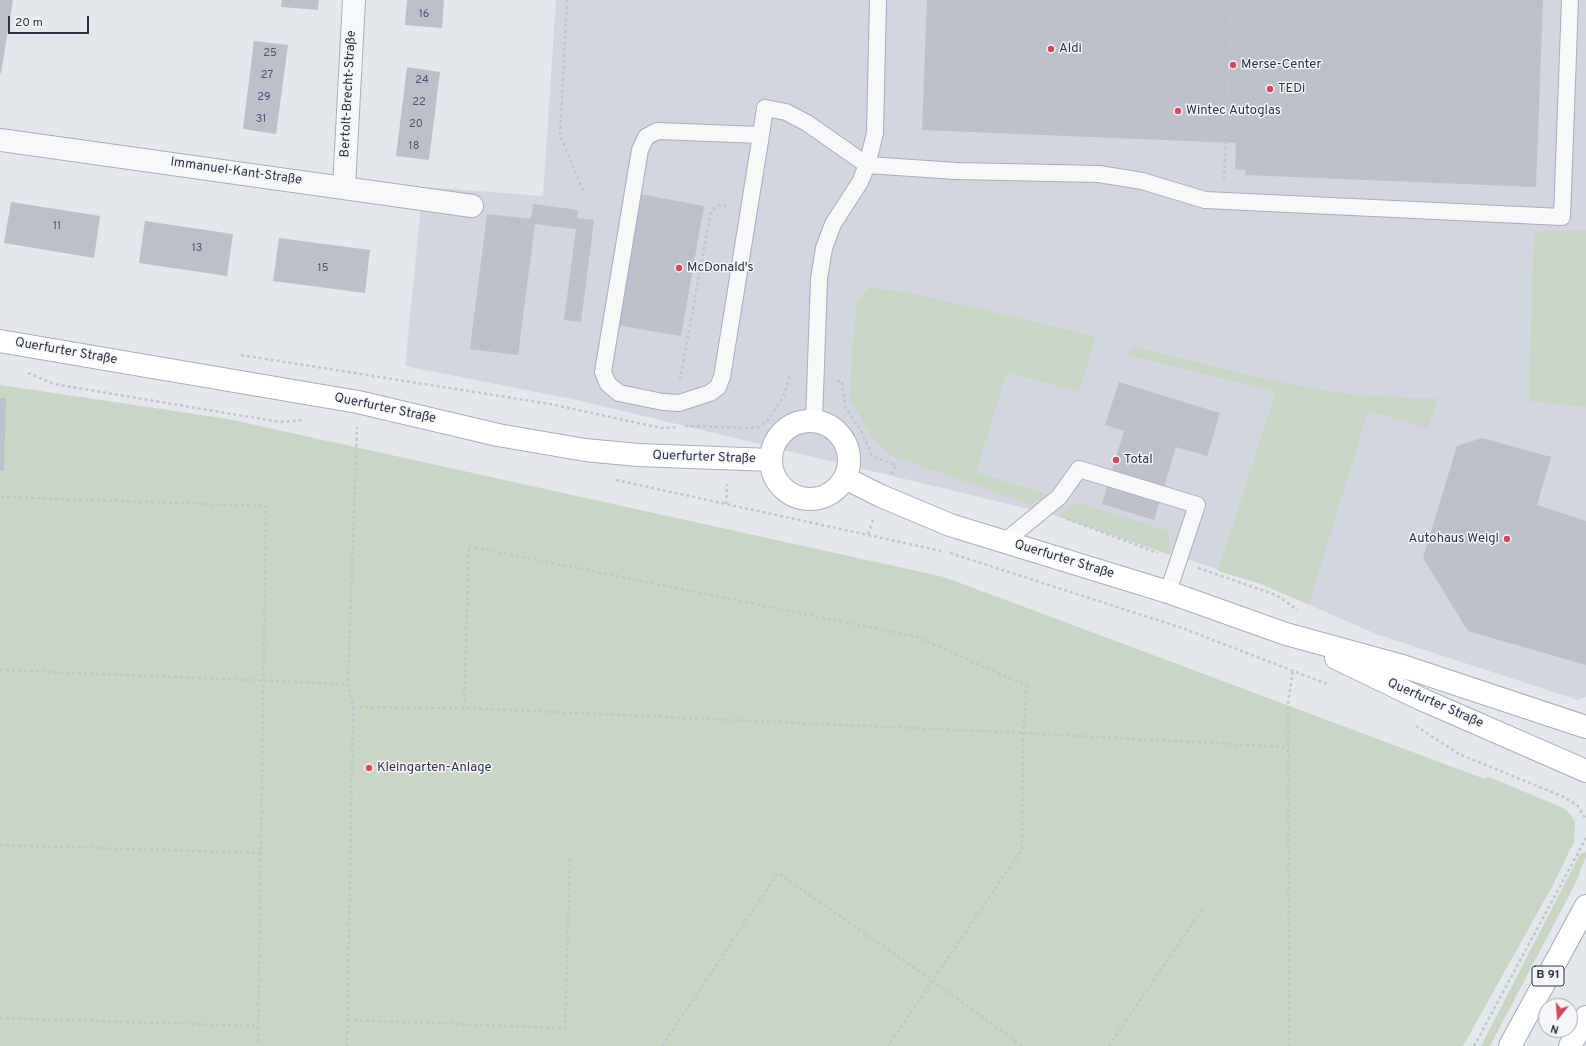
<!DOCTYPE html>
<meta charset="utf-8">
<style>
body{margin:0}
#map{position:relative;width:1586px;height:1046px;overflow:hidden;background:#e4e7ec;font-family:Overpass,sans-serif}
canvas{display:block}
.north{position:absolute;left:1538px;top:998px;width:40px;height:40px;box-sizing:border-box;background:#f4f6f9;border:1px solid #a4a8b1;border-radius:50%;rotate:197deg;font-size:11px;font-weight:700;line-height:16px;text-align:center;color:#2b3445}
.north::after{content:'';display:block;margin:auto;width:14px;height:18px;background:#d1495b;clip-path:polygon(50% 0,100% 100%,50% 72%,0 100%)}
.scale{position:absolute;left:8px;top:16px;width:81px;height:18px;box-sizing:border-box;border:2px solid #2b3445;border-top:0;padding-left:5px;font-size:12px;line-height:14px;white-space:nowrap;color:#2b3445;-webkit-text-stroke:3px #f4f6f9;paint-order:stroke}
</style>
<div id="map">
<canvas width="1586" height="1046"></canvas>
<div class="north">N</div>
<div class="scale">20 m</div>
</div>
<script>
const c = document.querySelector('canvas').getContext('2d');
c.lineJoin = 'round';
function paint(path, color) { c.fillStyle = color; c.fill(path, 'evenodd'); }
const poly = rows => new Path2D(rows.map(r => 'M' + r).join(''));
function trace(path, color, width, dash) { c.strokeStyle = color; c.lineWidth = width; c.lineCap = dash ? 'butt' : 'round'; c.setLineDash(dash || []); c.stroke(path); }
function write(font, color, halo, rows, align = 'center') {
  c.font = font + ' Overpass,sans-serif'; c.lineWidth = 3; c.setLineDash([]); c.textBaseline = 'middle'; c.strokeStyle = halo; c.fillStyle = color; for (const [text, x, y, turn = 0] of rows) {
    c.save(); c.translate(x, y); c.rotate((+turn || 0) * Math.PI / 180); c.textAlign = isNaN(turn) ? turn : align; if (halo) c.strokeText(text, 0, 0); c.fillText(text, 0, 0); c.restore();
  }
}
const built = poly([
 [556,0,1586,0,1586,697,1578,700,1376,634,1264,585,1062,517,577,400,405,366,423,187,543,196]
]);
const green = poly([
 [1586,230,1586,407,1529,401,1534,231],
 [869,287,925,296,1096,337,1079,392,1007,372,976,472,1045,494,1042,500,1028,504,890,455,873,439,850,400,852,353,857,302],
 [1133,347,1283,383,1353,395,1438,399,1428,429,1368,410,1309,605,1264,585,1218,571,1276,391,1126,355],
 [0,385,228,419,944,577,1485,779,1489,777,1563,808,1570,814,1575,821,1574,842,1553,885,1463,1046,0,1046],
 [1078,503,1168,531,1170,555,1057,516],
 [1586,852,1586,857,1575,884,1490,1046,1481,1046,1580,854]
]);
const building = poly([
 [0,0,13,0,1,73,0,73],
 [282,0,319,0,318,10,281,7],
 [407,0,444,0,442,28,405,25],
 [927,0,1543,0,1536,187,1245,175,1246,170,1235,169,1236,143,922,130],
 [254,41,288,45,276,134,243,129],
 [407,67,440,72,429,160,396,156],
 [640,194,704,206,681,336,617,325],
 [11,202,100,216,94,258,4,243],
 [533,204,578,210,577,218,594,220,581,322,564,320,576,229,535,224,518,355,470,349,487,214,531,219],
 [145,221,233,234,227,276,139,263],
 [279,238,370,250,365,293,273,281],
 [1119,382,1220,413,1207,456,1176,447,1154,520,1102,504,1124,431,1105,425],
 [0,398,6,398,4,471,0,471],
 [1482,438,1551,457,1537,505,1586,521,1586,665,1468,631,1423,558,1457,446]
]);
const path = poly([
 [567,0,560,135,584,193],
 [1224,180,1232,0],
 [241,355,550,404,661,428,678,427],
 [28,373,54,384,280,422,303,420],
 [680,380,710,215,713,210,719,205,727,206],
 [837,381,842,381,845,407,862,432,872,456,896,465,892,474],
 [685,426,757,428,768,420,784,396,789,378,794,378],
 [616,480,941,551],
 [1,497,266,506,258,1043],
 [726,504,727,484],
 [1067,519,1158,553],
 [868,534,873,520],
 [950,553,1182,628,1327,684],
 [1198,568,1276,595,1298,610],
 [0,670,348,684],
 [353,707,464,708,1023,733,1289,747],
 [464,708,469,546,917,637,1027,686,1023,733,1022,849,888,1046],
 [1416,726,1459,754,1564,797,1577,805,1586,819],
 [0,845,261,853],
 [0,1018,258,1026],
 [348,1020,565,1028,570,859],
 [347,1046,353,707,348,684,357,427],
 [662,1046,778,873,933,981,1022,1046],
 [1109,1046,1203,908],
 [1289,1046,1288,703,1293,670],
 [1474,1046,1586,838]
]);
const lane = poly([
 [761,135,657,131,646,137,640,150,603,372,608,384,619,393,663,402,679,403,710,393,718,387,722,377,761,135,765,108,786,112,807,123,867,165,957,171,1099,174,1142,181,1205,200,1562,217,1570,0],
 [814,421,819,279,824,248,833,224,860,182,867,165,875,133,878,0],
 [1004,542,1059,497,1079,469,1197,505,1168,592]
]);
const street = poly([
 [0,140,472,206],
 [344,187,354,0]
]);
const secondary = poly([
 [0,341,358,402,498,435,585,450,638,455,771,460],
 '771 460a39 39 0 1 1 78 0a39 39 0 1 1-78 0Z',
 [845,478,881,496,950,525,1168,592,1286,634,1399,665,1586,727],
 [1336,658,1421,699,1586,771]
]);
const primary = poly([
 [1510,1046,1586,906],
 [1570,1046,1586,1017]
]);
const markers = [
 [1051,49,4,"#d1495b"],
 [1233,65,4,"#d1495b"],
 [1270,89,4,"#d1495b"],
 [1178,111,4,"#d1495b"],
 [679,268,4,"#d1495b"],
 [1116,460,4,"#d1495b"],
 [1507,539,4,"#d1495b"],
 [369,768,4,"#d1495b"]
];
const numberNames = [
 ["16",424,15],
 ["25",270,54],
 ["27",267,76],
 ["24",422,81],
 ["29",264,98],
 ["22",419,103],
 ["31",261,120],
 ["20",416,125],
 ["18",414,147],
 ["11",57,227],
 ["13",197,249],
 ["15",323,269]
];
const shields = [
 [1548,976,32]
];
const shieldNames = [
 ["B 91",1548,976]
];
const poiNames = [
 ["Aldi",1059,49],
 ["Merse-Center",1241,65],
 ["TEDi",1278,89],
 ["Wintec Autoglas",1186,111],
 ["McDonald's",687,268],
 ["Total",1124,460],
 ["Autohaus Weigl",1499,539,"right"],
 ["Kleingarten-Anlage",377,768]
];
const streetNames = [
 ["Bertolt-Brecht-Straße",349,94,-87],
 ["Immanuel-Kant-Straße",236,172,8],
 ["Querfurter Straße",66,352,10],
 ["Querfurter Straße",385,409,12],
 ["Querfurter Straße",704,458,2],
 ["Querfurter Straße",1064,560,17],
 ["Querfurter Straße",1435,704,24]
];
paint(built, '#d2d6de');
paint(green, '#c9d6c5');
paint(building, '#bbc0ca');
trace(lane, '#a9aeb7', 18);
trace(street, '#a9aeb7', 24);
trace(secondary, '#a9aeb7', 24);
trace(primary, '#a3abb8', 24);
trace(path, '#c2c5cb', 2.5, [3, 3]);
trace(lane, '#f7f8fa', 16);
trace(street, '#f7f8fa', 22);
trace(secondary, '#fff', 22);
trace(primary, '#fff', 22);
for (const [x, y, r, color] of markers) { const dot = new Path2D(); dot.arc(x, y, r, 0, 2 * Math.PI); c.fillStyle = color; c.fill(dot); trace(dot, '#f4f6f9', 1.5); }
write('11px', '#4f5766', null, numberNames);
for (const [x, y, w] of shields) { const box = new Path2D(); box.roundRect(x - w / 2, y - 10, w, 20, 3); c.fillStyle = '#f4f6f9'; c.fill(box); trace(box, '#2b3445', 1); }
write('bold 12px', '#2b3445', null, shieldNames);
write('13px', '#2b3445', '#f4f6f9', poiNames, 'left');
write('13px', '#2b3445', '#f4f6f9', streetNames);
</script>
